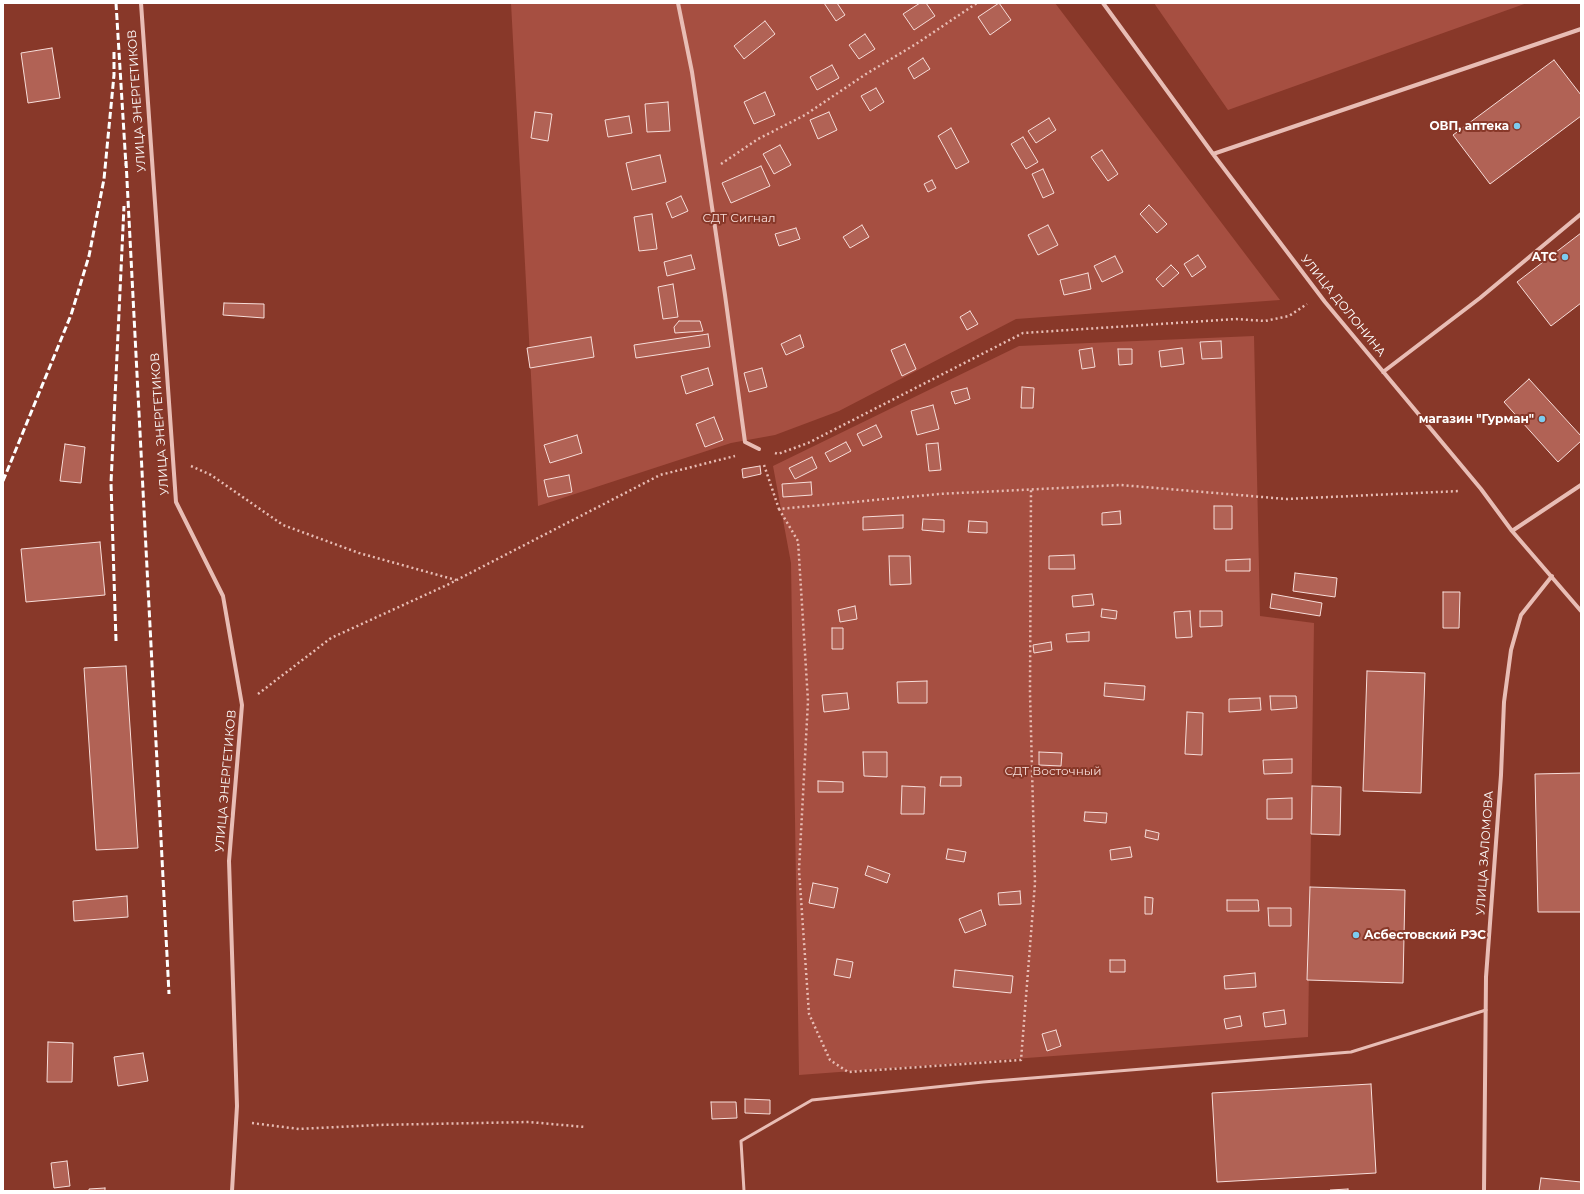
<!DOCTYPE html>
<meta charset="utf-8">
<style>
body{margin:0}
#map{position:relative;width:1584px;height:1194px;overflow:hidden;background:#883829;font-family:Montserrat,sans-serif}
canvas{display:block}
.frame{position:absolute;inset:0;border:4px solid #fff;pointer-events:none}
</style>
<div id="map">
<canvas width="1584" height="1194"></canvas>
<div class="frame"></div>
</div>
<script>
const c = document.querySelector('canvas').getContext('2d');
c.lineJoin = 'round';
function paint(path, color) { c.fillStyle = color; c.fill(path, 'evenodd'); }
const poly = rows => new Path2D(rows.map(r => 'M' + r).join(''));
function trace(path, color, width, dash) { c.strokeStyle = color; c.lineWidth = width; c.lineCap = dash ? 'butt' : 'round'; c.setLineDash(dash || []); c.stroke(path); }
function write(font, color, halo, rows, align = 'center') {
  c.font = font + ' Montserrat,sans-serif'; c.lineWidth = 4; c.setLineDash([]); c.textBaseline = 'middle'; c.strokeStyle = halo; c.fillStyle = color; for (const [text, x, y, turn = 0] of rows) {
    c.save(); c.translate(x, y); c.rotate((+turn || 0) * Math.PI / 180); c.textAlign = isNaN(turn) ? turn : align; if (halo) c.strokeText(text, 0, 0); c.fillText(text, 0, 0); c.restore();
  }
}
const green = poly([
 [511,3,1055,3,1280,300,1016,319,839,411,775,435,731,443,538,506],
 [1154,3,1527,3,1228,110],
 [1254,336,1260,616,1314,623,1308,1037,799,1075,791,563,773,466,1019,346]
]);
const building = poly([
 [824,3,837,3,845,15,836,21,824,3],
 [920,3,926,3,935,16,914,30,903,14,920,3],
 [999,3,1011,20,990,35,978,17,999,3],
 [765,21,775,34,744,59,734,46,765,21],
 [865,34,875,49,859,59,849,45,865,34],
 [52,48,60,98,28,103,21,53,52,48],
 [923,58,930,69,914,79,908,68,923,58],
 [1554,60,1581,95,1581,116,1490,184,1453,135,1554,60],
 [832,65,839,78,817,90,810,77,832,65],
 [876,88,884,102,870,111,861,96,876,88],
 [765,92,775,115,754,124,744,102,765,92],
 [668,102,670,131,647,132,645,104,668,102],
 [535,112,552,114,548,141,531,138,535,112],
 [829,112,837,130,818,139,810,120,829,112],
 [629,116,632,133,608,137,605,120,629,116],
 [1049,118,1056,130,1036,143,1028,131,1049,118],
 [951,128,969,162,956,169,938,136,951,128],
 [1023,137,1038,162,1026,169,1011,144,1023,137],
 [780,145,791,165,774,174,763,154,780,145],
 [1102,150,1118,174,1108,181,1091,157,1102,150],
 [660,155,666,182,632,190,626,163,660,155],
 [761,166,770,186,731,203,722,183,761,166],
 [1043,169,1054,193,1043,198,1032,174,1043,169],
 [932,180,936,188,928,192,924,184,932,180],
 [681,196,688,211,672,218,666,203,681,196],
 [1149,205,1167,224,1157,233,1140,214,1149,205],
 [652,214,657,249,639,251,634,217,652,214],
 [862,225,869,237,850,248,843,237,862,225],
 [1048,225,1058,245,1038,255,1028,235,1048,225],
 [796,228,800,239,779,246,775,234,796,228],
 [1581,233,1581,303,1551,326,1517,282,1581,233],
 [691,255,695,269,667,276,664,262,691,255],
 [1198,255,1206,267,1192,277,1184,264,1198,255],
 [1115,256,1123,272,1102,282,1094,266,1115,256],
 [1171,265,1179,273,1163,287,1156,279,1171,265],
 [1088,273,1091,289,1064,295,1060,280,1088,273],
 [673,284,678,317,663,319,658,287,673,284],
 [224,303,264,304,264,318,223,315,224,303],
 [970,311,978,324,967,330,960,317,970,311],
 [679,321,700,321,703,331,675,333,674,327,679,321],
 [708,334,710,347,636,358,634,345,708,334],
 [800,335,804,347,786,355,781,344,800,335],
 [591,337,594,357,530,368,527,348,591,337],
 [1221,341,1222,358,1202,359,1200,342,1221,341],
 [905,344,916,369,902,376,891,350,905,344],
 [1092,348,1095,367,1082,369,1079,350,1092,348],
 [1182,348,1184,364,1161,367,1159,351,1182,348],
 [1118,349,1132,349,1132,364,1119,365,1118,349],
 [708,368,713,385,686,394,681,376,708,368],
 [762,368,767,387,749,392,744,373,762,368],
 [1529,379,1581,436,1581,441,1558,462,1504,402,1529,379],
 [1022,387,1034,388,1033,408,1021,408,1022,387],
 [967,388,970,399,955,404,951,392,967,388],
 [933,405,939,429,917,435,911,411,933,405],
 [714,417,723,440,705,447,696,424,714,417],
 [876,425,882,437,863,446,857,434,876,425],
 [577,435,582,453,550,463,544,445,577,435],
 [846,442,851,451,830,462,825,453,846,442],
 [938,443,941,470,929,471,926,444,938,443],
 [65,444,85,447,81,483,60,481,65,444],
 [812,457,817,468,795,479,789,468,812,457],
 [760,466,761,474,743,478,742,469,760,466],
 [569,475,572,492,548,497,544,480,569,475],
 [811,482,812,495,783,497,782,484,811,482],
 [1214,506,1232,506,1232,529,1214,529,1214,506],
 [1120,511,1121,524,1102,525,1102,513,1120,511],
 [903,515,903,528,863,530,863,517,903,515],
 [923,519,944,520,944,532,922,530,923,519],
 [969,521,987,522,987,533,968,532,969,521],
 [100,542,105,595,26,602,21,549,100,542],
 [1074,555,1075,569,1049,569,1049,556,1074,555],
 [889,556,910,556,911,584,890,585,889,556],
 [1250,559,1250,571,1226,571,1226,560,1250,559],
 [1295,573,1337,578,1335,597,1293,591,1295,573],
 [1443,592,1460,592,1459,628,1443,628,1443,592],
 [1092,594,1094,605,1073,607,1072,596,1092,594],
 [1272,594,1322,603,1320,616,1270,608,1272,594],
 [855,606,857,619,840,622,838,610,855,606],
 [1102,609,1117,611,1116,619,1101,617,1102,609],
 [1190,611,1192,637,1176,638,1174,612,1190,611],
 [1200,611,1222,611,1222,626,1200,627,1200,611],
 [832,628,843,628,843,649,832,649,832,628],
 [1089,632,1089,641,1067,642,1066,634,1089,632],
 [1051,642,1052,650,1034,653,1033,645,1051,642],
 [126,666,138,848,96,850,84,668,126,666],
 [1367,671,1425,673,1421,793,1363,791,1367,671],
 [927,681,927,703,898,703,897,682,927,681],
 [1105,683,1145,686,1144,700,1104,696,1105,683],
 [847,693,849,709,824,712,822,695,847,693],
 [1270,696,1296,696,1297,708,1271,710,1270,696],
 [1260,698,1261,710,1229,712,1229,699,1260,698],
 [1187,712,1203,713,1202,755,1185,754,1187,712],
 [863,752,887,752,887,777,864,776,863,752],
 [1039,752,1062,753,1061,766,1039,765,1039,752],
 [1292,759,1292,773,1264,774,1263,760,1292,759],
 [1581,773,1581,912,1538,912,1535,774,1581,773],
 [941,777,961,777,961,786,940,786,941,777],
 [818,781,843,782,843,792,818,792,818,781],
 [902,786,925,787,924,814,901,814,902,786],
 [1312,786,1341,787,1340,835,1311,834,1312,786],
 [1292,798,1292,819,1267,819,1267,799,1292,798],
 [1085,812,1107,813,1106,823,1084,821,1085,812],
 [1146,830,1159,833,1158,840,1145,837,1146,830],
 [1130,847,1132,857,1111,860,1110,850,1130,847],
 [948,849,966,852,964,862,946,859,948,849],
 [868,866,890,874,887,883,865,875,868,866],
 [813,883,838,888,834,908,809,903,813,883],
 [1310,887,1405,890,1403,983,1307,980,1310,887],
 [1020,891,1021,904,999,905,998,893,1020,891],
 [127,896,128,917,74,921,73,901,127,896],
 [1145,897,1153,898,1152,914,1145,914,1145,897],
 [1227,900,1258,900,1259,911,1227,911,1227,900],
 [1268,908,1291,908,1291,926,1269,926,1268,908],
 [981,910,986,925,965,933,959,919,981,910],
 [837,959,853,962,850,978,834,975,837,959],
 [1110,960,1125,960,1125,972,1110,972,1110,960],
 [955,970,1013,976,1011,993,953,987,955,970],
 [1255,973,1256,987,1225,989,1224,976,1255,973],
 [1284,1010,1286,1024,1265,1027,1263,1013,1284,1010],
 [1240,1016,1242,1026,1226,1029,1224,1019,1240,1016],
 [1056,1030,1061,1046,1047,1051,1042,1034,1056,1030],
 [48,1042,73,1043,72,1082,47,1082,48,1042],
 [143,1053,148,1081,118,1086,114,1057,143,1053],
 [1371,1084,1376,1173,1217,1182,1212,1093,1371,1084],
 [745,1099,770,1100,770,1114,745,1113,745,1099],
 [711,1102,736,1102,737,1118,712,1119,711,1102],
 [67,1161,70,1186,54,1188,51,1163,67,1161],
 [1541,1178,1581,1182,1581,1191,1539,1191,1541,1178],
 [105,1188,105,1191,89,1191,89,1189,105,1188],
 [1348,1189,1348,1191,1330,1191,1330,1190,1348,1189]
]);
const path = poly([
 [721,164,758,139,805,115,866,74,916,44,977,3],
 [775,453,778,454,808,443,1023,333,1236,319,1265,321,1289,316,1307,304],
 [764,465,779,509,939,494,1121,485,1286,499,1460,491],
 [191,466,211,475,283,525,359,553,456,580],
 [779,509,798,541,808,701,799,870,809,1014,830,1060,848,1072,1021,1060,1035,883,1030,693,1031,490],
 [258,694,331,638,447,585,660,475,735,456],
 [252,1123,299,1129,376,1125,529,1122,585,1127]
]);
const service = poly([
 [744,1191,741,1141,812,1100,983,1082,1351,1052,1486,1010]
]);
const minor = poly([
 [141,3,176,502,223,596,242,705,229,861,237,1106,232,1191],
 [678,3,692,72,725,295,745,442,759,449],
 [1103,3,1213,154,1325,302,1481,489,1512,531,1581,611],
 [1213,154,1581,29],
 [1383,372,1480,298,1581,214],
 [1512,531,1581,485],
 [1484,1191,1486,977,1501,775,1504,702,1511,650,1521,615,1552,576]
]);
const rail = poly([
 [116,3,126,166],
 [126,161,169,994],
 [3,481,71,315,89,256,104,179,114,75,114,51],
 [116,641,111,483,124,206]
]);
const markers = [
 [1517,126,4,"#7cccf0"],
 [1565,257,4,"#7cccf0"],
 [1542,419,4,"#7cccf0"],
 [1356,935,4,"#7cccf0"]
];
const streetNames = [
 ["УЛИЦА ЭНЕРГЕТИКОВ",137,101,-94],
 ["УЛИЦА ДОЛОНИНА",1343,306,51],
 ["УЛИЦА ЭНЕРГЕТИКОВ",160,424,-94],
 ["УЛИЦА ЭНЕРГЕТИКОВ",226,781,-85],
 ["УЛИЦА ЗАЛОМОВА",1485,853,-86]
];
const poiNames = [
 ["ОВП, аптека",1509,126],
 ["АТС",1557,257],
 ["магазин \"Гурман\"",1534,419],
 ["Асбестовский РЭС",1364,935,"left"]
];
const parkNames = [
 ["СДТ Сигнал",739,218],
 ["СДТ Восточный",1053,771]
];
paint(green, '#a64f41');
paint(building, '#b16255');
trace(building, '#f7ddd9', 1);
trace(path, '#e8bdb5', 2.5, [2, 3]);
trace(service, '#e8bdb5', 3);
trace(minor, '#e8bdb5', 4);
trace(rail, '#fff', 3, [7, 3]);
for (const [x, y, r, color] of markers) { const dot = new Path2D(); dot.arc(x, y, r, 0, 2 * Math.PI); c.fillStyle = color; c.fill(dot); trace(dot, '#883829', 1.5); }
write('12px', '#fff', '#883829', streetNames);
write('bold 12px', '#fff', '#883829', poiNames, 'right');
write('12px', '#f7ddd9', '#883829', parkNames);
</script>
